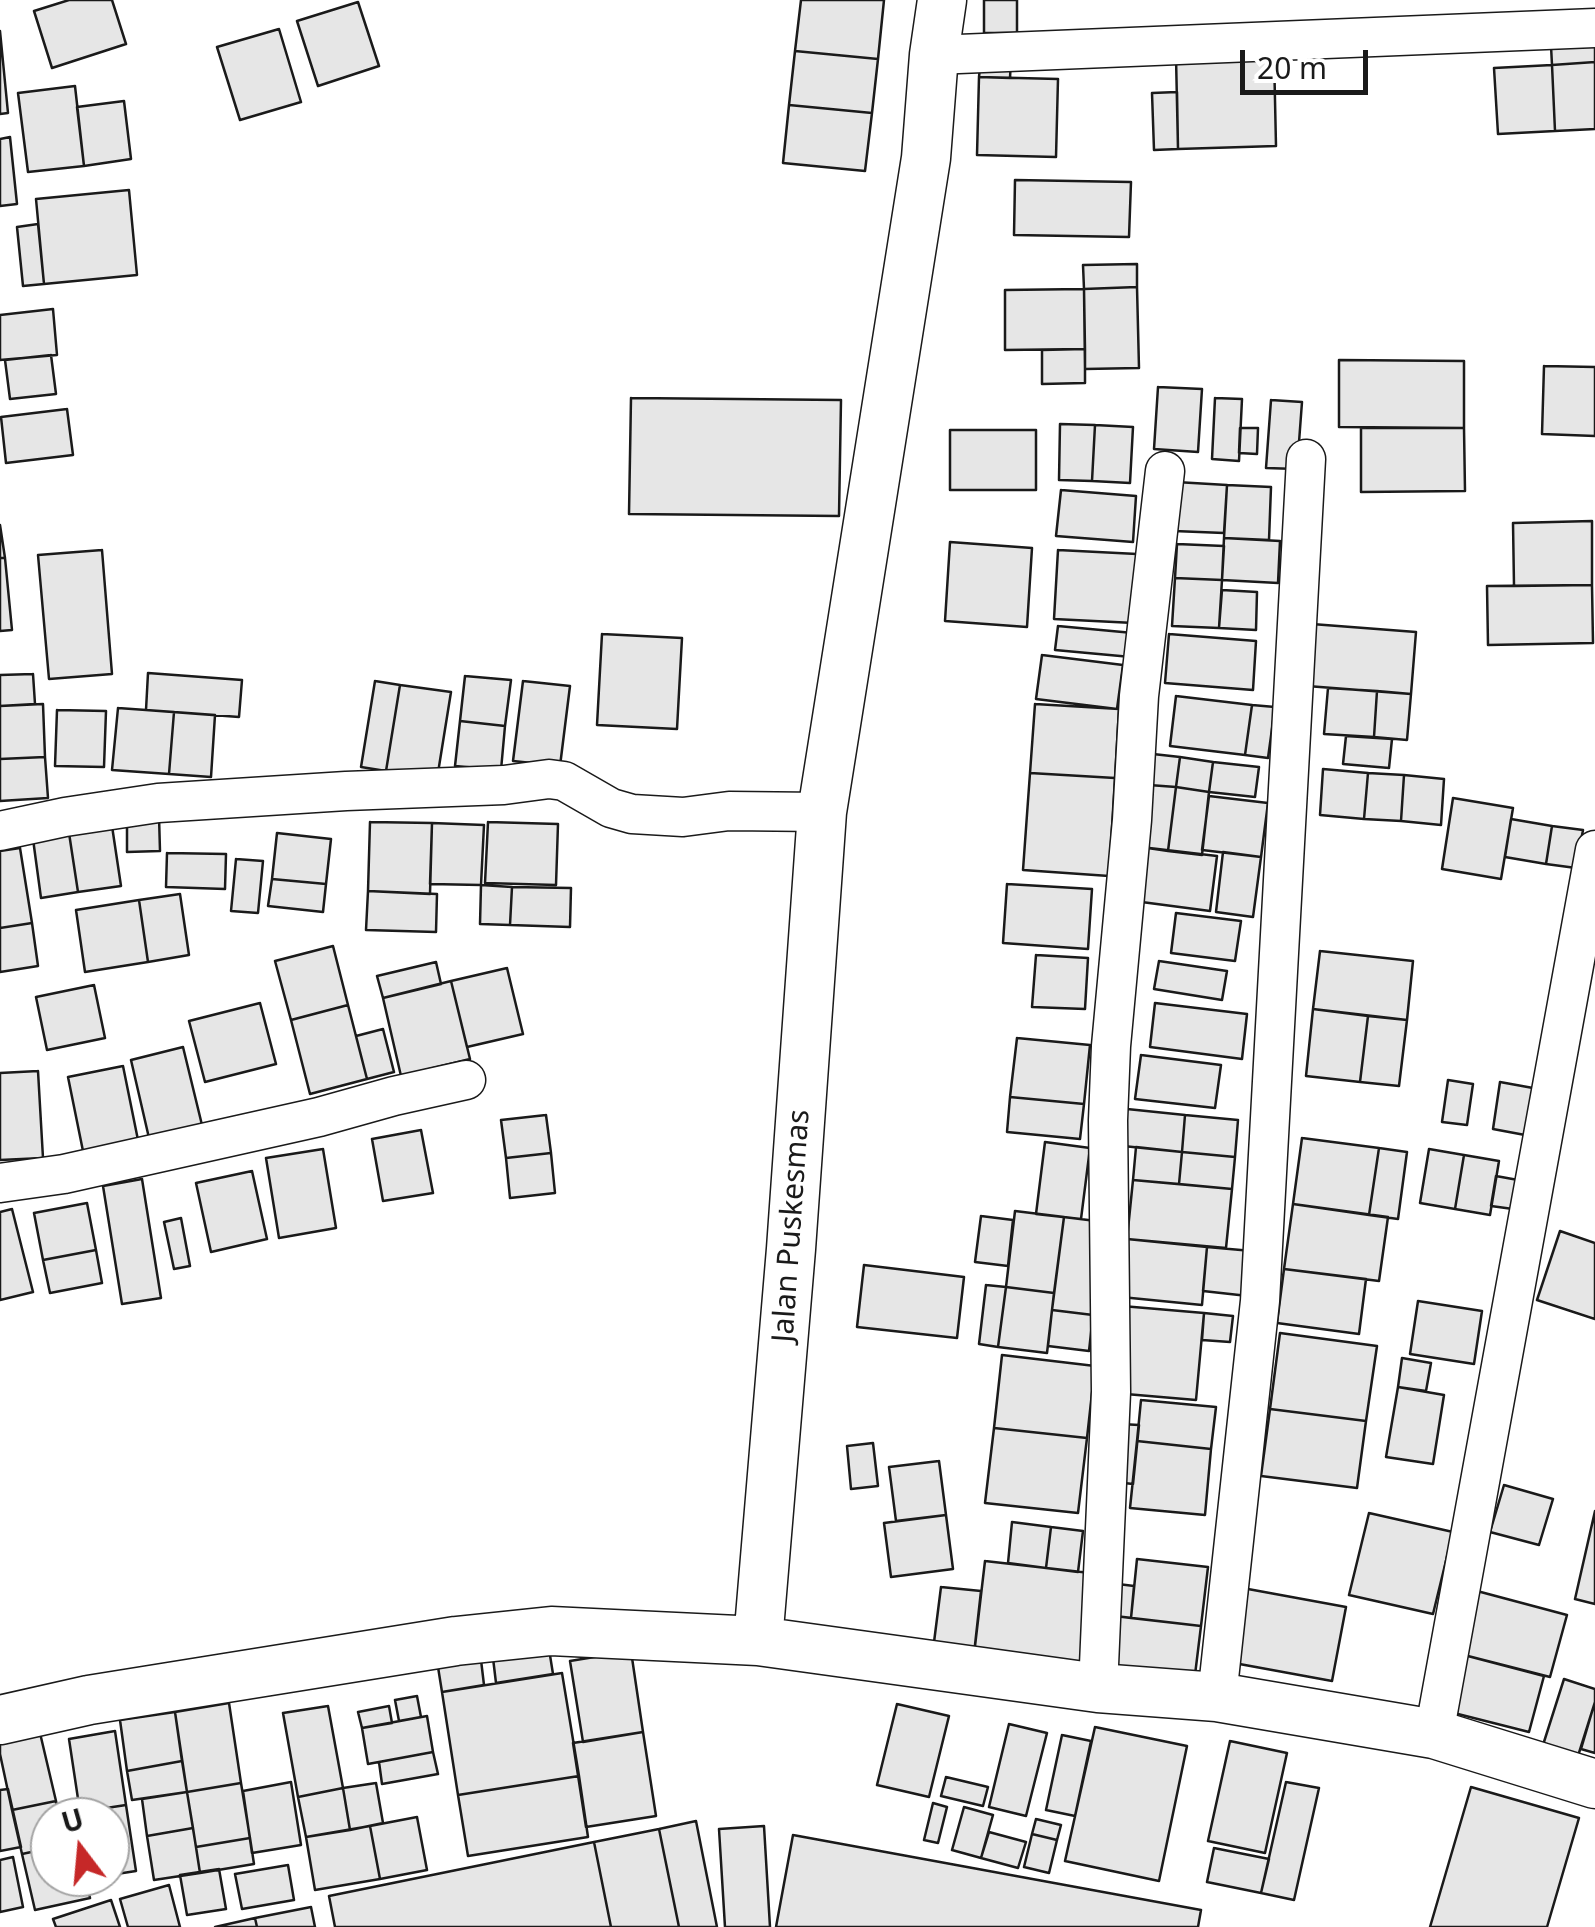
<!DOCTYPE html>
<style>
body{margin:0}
#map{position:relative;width:1595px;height:1927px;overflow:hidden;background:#fff;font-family:"Noto Sans",sans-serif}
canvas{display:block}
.north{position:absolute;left:30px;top:1797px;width:100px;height:100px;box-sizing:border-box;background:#fff;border:2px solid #a3a3a3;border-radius:50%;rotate:344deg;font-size:28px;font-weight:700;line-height:40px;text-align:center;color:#1a1a1a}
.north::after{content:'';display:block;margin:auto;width:35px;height:45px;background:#c62828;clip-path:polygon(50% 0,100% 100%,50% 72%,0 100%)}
.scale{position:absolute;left:1240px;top:50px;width:128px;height:45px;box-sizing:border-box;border:5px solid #1a1a1a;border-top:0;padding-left:12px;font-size:30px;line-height:35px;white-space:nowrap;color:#1a1a1a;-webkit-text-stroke:8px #fff;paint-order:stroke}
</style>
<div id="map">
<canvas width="1595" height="1927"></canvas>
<div class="north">U</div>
<div class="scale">20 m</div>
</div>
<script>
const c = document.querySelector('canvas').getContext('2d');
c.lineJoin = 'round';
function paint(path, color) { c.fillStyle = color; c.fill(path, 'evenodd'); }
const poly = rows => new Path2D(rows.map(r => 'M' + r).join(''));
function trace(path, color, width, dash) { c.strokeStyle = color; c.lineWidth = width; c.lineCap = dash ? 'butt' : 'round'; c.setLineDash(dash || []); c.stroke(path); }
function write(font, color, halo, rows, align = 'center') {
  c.font = font + ' "Noto Sans",sans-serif'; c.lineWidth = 8; c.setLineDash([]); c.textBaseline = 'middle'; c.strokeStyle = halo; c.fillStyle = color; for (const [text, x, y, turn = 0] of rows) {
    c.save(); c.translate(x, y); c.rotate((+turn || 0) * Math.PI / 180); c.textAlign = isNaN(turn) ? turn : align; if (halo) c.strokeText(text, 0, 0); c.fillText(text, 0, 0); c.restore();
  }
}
const building = poly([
 [69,0,112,0,126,44,52,68,34,11,69,0],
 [801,0,884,0,878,59,795,51,801,0],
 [984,0,1017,0,1017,33,984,33,984,0],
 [358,2,379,66,318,86,297,21,358,2],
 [279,29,301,102,240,120,217,47,279,29],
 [0,31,8,113,0,114,0,31],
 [1595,43,1595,62,1552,65,1551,46,1595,43],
 [795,51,878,59,872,113,789,105,795,51],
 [1274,54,1276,146,1178,149,1176,57,1274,54],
 [981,58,1011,59,1010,78,979,77,981,58],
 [1595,62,1595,129,1555,131,1552,65,1595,62],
 [1552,65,1555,131,1498,134,1494,68,1552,65],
 [979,77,1058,79,1056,157,977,155,979,77],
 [75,86,84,166,28,172,18,93,75,86],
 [1177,92,1178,149,1154,150,1152,93,1177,92],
 [124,101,131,159,84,166,77,107,124,101],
 [789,105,872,113,865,171,783,163,789,105],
 [10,137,17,204,0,206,0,139,10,137],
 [1015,180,1131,182,1129,237,1014,235,1015,180],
 [129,190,137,275,44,284,36,199,129,190],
 [38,224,44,284,23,286,17,227,38,224],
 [1137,264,1137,287,1084,289,1083,265,1137,264],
 [1137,287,1139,368,1085,369,1084,289,1137,287],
 [1084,289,1085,349,1005,350,1005,290,1084,289],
 [53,309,57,355,0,360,0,315,53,309],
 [1085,349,1085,383,1042,384,1042,350,1085,349],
 [51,355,56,394,10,399,5,360,51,355],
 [1339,360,1464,361,1464,428,1339,427,1339,360],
 [1544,366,1595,367,1595,436,1542,434,1544,366],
 [1158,387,1202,389,1198,452,1154,449,1158,387],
 [631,398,841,400,839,516,629,514,631,398],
 [1215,398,1242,399,1239,461,1212,459,1215,398],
 [1271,400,1302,402,1297,469,1266,468,1271,400],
 [67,409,73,455,6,463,1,417,67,409],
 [1060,424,1095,425,1092,481,1059,480,1060,424],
 [1095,425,1133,427,1130,483,1092,481,1095,425],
 [1240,428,1258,428,1257,454,1239,453,1240,428],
 [1361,428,1464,428,1465,491,1361,492,1361,428],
 [950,430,1036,430,1036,490,950,490,950,430],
 [1176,482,1227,485,1224,533,1174,531,1176,482],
 [1227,485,1271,487,1269,540,1224,538,1227,485],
 [1061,490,1136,496,1133,542,1056,536,1061,490],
 [1592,521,1592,585,1514,586,1513,523,1592,521],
 [0,525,5,558,0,558,0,525],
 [1224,538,1280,541,1278,583,1222,580,1224,538],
 [950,542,1032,548,1027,627,945,621,950,542],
 [1177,544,1224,546,1222,580,1175,578,1177,544],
 [102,550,112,674,49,679,38,555,102,550],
 [1058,550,1137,554,1134,623,1054,619,1058,550],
 [0,558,5,558,12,630,0,631,0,558],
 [1175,578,1222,580,1219,628,1172,626,1175,578],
 [1592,585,1593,643,1488,645,1487,586,1592,585],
 [1222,590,1257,592,1256,630,1219,628,1222,590],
 [1312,624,1416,632,1411,694,1307,686,1312,624],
 [1058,626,1133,633,1131,657,1055,650,1058,626],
 [602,634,682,638,677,729,597,725,602,634],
 [1169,634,1256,641,1253,690,1165,683,1169,634],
 [1042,655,1123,665,1117,709,1036,699,1042,655],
 [148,673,242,680,239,717,146,710,148,673],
 [33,674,35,704,0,706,0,675,33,674],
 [465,676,511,680,505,726,460,721,465,676],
 [375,681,400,685,386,771,361,767,375,681],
 [523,681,570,686,560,766,513,761,523,681],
 [400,685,451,692,437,779,386,771,400,685],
 [1328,688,1377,691,1374,737,1324,734,1328,688],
 [1377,691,1411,694,1407,740,1374,737,1377,691],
 [1176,696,1252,705,1245,755,1170,746,1176,696],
 [43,704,45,757,0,759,0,706,43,704],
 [1035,704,1119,709,1115,778,1030,773,1035,704],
 [1252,705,1275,707,1268,758,1245,755,1252,705],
 [118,708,174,712,169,774,112,770,118,708],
 [57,710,106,711,104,767,55,766,57,710],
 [174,712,215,715,211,777,169,774,174,712],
 [460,721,505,726,501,770,455,766,460,721],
 [1346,736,1392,739,1389,768,1343,764,1346,736],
 [1153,754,1180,757,1176,787,1149,785,1153,754],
 [45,757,48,798,0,801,0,759,45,757],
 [1180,757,1213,762,1209,792,1176,787,1180,757],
 [1213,762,1259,767,1255,797,1209,792,1213,762],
 [1323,769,1368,773,1364,819,1320,815,1323,769],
 [1030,773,1115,778,1109,876,1023,870,1030,773],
 [1368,773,1404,775,1401,821,1364,819,1368,773],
 [1404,775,1444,779,1441,825,1401,821,1404,775],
 [1149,785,1176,787,1168,851,1141,847,1149,785],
 [1176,787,1209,792,1202,855,1168,851,1176,787],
 [1209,796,1268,803,1261,857,1202,850,1209,796],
 [1453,798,1513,808,1501,879,1442,869,1453,798],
 [159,816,160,851,127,852,127,817,159,816],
 [1511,819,1552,826,1546,864,1505,857,1511,819],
 [370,822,432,823,430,894,368,891,370,822],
 [488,822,558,824,556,885,485,883,488,822],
 [432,823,484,825,481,885,430,884,432,823],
 [112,826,121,886,78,892,69,833,112,826],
 [1552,826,1583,830,1576,868,1546,864,1552,826],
 [69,833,78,892,41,898,33,839,69,833],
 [277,833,331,839,326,884,272,879,277,833],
 [1141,847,1217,856,1210,911,1134,901,1141,847],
 [20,848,32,923,0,928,0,851,20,848],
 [1223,852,1261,857,1253,917,1216,912,1223,852],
 [167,853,226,854,225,889,166,887,167,853],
 [236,859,263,861,258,913,231,911,236,859],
 [272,879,326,884,323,912,268,906,272,879],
 [1007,884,1092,889,1088,949,1003,943,1007,884],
 [481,885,512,887,510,925,480,924,481,885],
 [512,887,571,888,570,927,510,925,512,887],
 [368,891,437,894,436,932,366,930,368,891],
 [180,894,189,955,148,962,139,900,180,894],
 [139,900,148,962,85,972,76,910,139,900],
 [1176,913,1241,921,1235,961,1171,953,1176,913],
 [32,923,38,966,0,972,0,928,32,923],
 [333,946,348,1005,291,1020,275,961,333,946],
 [1320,951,1413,961,1407,1020,1313,1009,1320,951],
 [1036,955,1088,958,1085,1009,1032,1007,1036,955],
 [1159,961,1227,971,1222,1000,1154,989,1159,961],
 [436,962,441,984,383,998,377,976,436,962],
 [507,968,523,1034,467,1047,451,981,507,968],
 [451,981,470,1059,401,1076,383,998,451,981],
 [94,985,105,1038,47,1050,36,997,94,985],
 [260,1003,276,1064,205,1082,189,1021,260,1003],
 [1155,1003,1247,1014,1242,1059,1150,1047,1155,1003],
 [348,1005,367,1079,310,1094,291,1020,348,1005],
 [1313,1009,1368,1016,1360,1082,1306,1076,1313,1009],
 [1368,1016,1407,1020,1399,1086,1360,1082,1368,1016],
 [383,1029,394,1072,367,1079,356,1036,383,1029],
 [1017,1038,1090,1045,1084,1104,1010,1097,1017,1038],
 [183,1047,202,1125,149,1138,131,1060,183,1047],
 [1141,1055,1221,1065,1215,1108,1135,1099,1141,1055],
 [123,1066,139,1145,84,1156,68,1077,123,1066],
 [38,1071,43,1158,0,1160,0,1073,38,1071],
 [1448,1080,1473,1084,1467,1125,1442,1122,1448,1080],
 [1500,1082,1533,1088,1525,1135,1493,1129,1500,1082],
 [1010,1097,1084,1104,1080,1139,1007,1132,1010,1097],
 [1127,1109,1185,1115,1182,1152,1123,1146,1127,1109],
 [546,1115,551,1153,506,1158,501,1120,546,1115],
 [1185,1115,1238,1120,1235,1157,1182,1152,1185,1115],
 [421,1130,433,1193,383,1201,372,1139,421,1130],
 [1302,1138,1379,1148,1369,1215,1293,1204,1302,1138],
 [1045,1142,1090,1148,1081,1219,1036,1214,1045,1142],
 [1136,1147,1182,1152,1179,1184,1133,1180,1136,1147],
 [1379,1148,1407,1152,1398,1219,1369,1215,1379,1148],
 [323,1149,336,1228,279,1238,266,1158,323,1149],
 [1429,1149,1464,1155,1455,1209,1420,1203,1429,1149],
 [1182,1152,1235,1157,1232,1189,1179,1184,1182,1152],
 [551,1153,555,1193,510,1198,506,1158,551,1153],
 [1464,1155,1499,1161,1490,1215,1455,1209,1464,1155],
 [252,1171,267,1239,211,1252,196,1183,252,1171],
 [1496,1176,1518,1180,1513,1209,1491,1206,1496,1176],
 [142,1179,161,1298,122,1304,103,1186,142,1179],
 [1133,1180,1232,1189,1226,1248,1127,1239,1133,1180],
 [87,1203,96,1250,43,1260,34,1213,87,1203],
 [1293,1204,1388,1217,1379,1281,1284,1269,1293,1204],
 [12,1209,33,1292,0,1300,0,1212,12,1209],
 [1015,1211,1064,1217,1054,1293,1006,1287,1015,1211],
 [981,1216,1013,1220,1008,1266,975,1262,981,1216],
 [1064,1217,1104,1222,1093,1315,1052,1310,1064,1217],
 [181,1218,190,1266,174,1269,164,1222,181,1218],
 [1560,1231,1595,1243,1595,1319,1537,1300,1560,1231],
 [1127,1239,1207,1247,1202,1305,1121,1297,1127,1239],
 [1207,1247,1252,1251,1248,1296,1203,1291,1207,1247],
 [96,1250,102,1283,50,1293,43,1260,96,1250],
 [864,1265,964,1277,957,1338,857,1327,864,1265],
 [1284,1269,1366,1279,1359,1334,1277,1323,1284,1269],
 [986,1285,1006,1287,998,1347,979,1344,986,1285],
 [1006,1287,1054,1293,1047,1353,998,1347,1006,1287],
 [1418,1301,1482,1311,1474,1364,1410,1354,1418,1301],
 [1122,1306,1204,1313,1196,1400,1114,1393,1122,1306],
 [1052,1310,1093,1315,1089,1351,1048,1346,1052,1310],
 [1204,1313,1233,1316,1230,1342,1202,1340,1204,1313],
 [1280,1333,1377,1346,1366,1421,1270,1409,1280,1333],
 [1002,1355,1095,1366,1087,1438,994,1428,1002,1355],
 [1402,1358,1431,1363,1426,1391,1398,1387,1402,1358],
 [1398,1387,1444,1395,1433,1464,1386,1457,1398,1387],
 [1141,1400,1216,1407,1211,1449,1137,1441,1141,1400],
 [1270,1409,1366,1421,1357,1488,1261,1476,1270,1409],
 [1121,1424,1139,1425,1133,1484,1115,1482,1121,1424],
 [994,1428,1087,1438,1078,1513,985,1503,994,1428],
 [1137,1441,1211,1449,1205,1515,1130,1508,1137,1441],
 [873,1443,878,1486,851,1489,847,1446,873,1443],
 [939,1461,946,1515,896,1521,889,1467,939,1461],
 [1504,1485,1553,1499,1539,1545,1490,1532,1504,1485],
 [1595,1511,1595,1604,1575,1599,1595,1511],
 [1369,1513,1453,1532,1433,1614,1349,1595,1369,1513],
 [946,1515,953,1569,891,1577,884,1523,946,1515],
 [1012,1522,1051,1527,1046,1568,1008,1563,1012,1522],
 [1051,1527,1083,1531,1078,1572,1046,1568,1051,1527],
 [1137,1559,1208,1567,1201,1626,1131,1618,1137,1559],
 [985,1561,1099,1574,1086,1676,973,1663,985,1561],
 [1118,1584,1134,1586,1131,1618,1115,1616,1118,1584],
 [941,1587,981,1591,973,1663,932,1658,941,1587],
 [1248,1589,1346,1607,1332,1681,1234,1663,1248,1589],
 [1477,1591,1567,1615,1550,1677,1464,1655,1477,1591],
 [1115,1616,1201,1626,1194,1683,1109,1673,1115,1616],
 [549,1649,553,1674,496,1683,493,1658,549,1649],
 [631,1651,643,1732,583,1742,570,1661,631,1651],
 [1464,1655,1544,1676,1529,1732,1450,1712,1464,1655],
 [481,1660,484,1685,442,1692,438,1667,481,1660],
 [562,1673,579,1776,458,1795,442,1692,562,1673],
 [1564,1679,1595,1689,1595,1702,1578,1756,1543,1745,1564,1679],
 [417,1696,421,1717,399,1721,395,1700,417,1696],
 [229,1703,241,1783,187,1792,175,1712,229,1703],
 [897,1704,949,1716,929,1797,877,1785,897,1704],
 [1594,1705,1595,1705,1595,1753,1581,1749,1594,1705],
 [328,1706,343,1788,298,1797,283,1713,328,1706],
 [389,1706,392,1723,362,1728,358,1712,389,1706],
 [175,1712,182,1761,127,1771,120,1720,175,1712],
 [427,1716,433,1752,368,1764,362,1728,427,1716],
 [1009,1724,1047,1733,1026,1816,989,1807,1009,1724],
 [1095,1727,1187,1746,1159,1881,1065,1861,1095,1727],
 [115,1731,126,1805,80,1812,69,1739,115,1731],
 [643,1732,656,1816,586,1827,573,1743,643,1732],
 [40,1733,56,1801,12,1810,0,1754,0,1742,40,1733],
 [1062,1735,1091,1741,1075,1816,1046,1810,1062,1735],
 [1230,1741,1287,1753,1265,1853,1208,1841,1230,1741],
 [433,1752,438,1774,382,1784,379,1762,433,1752],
 [182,1761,187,1792,132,1800,127,1771,182,1761],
 [579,1776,588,1837,468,1856,458,1795,579,1776],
 [946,1777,988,1787,983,1806,941,1796,946,1777],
 [291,1782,301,1845,252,1853,243,1791,291,1782],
 [1286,1782,1319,1788,1294,1900,1261,1893,1286,1782],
 [241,1783,250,1838,196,1847,187,1792,241,1783],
 [376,1783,383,1823,350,1830,343,1788,376,1783],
 [1471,1787,1579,1818,1547,1927,1430,1927,1471,1787],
 [343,1788,350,1830,306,1837,298,1797,343,1788],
 [8,1789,21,1847,0,1851,0,1790,8,1789],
 [187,1792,193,1828,147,1836,142,1799,187,1792],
 [56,1801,59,1817,50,1817,50,1848,22,1854,12,1810,56,1801],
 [933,1803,947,1807,938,1843,924,1840,933,1803],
 [126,1805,136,1871,110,1875,110,1817,81,1817,80,1812,126,1805],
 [964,1807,993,1815,981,1858,952,1850,964,1807],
 [417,1817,427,1870,380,1879,370,1826,417,1817],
 [1036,1819,1061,1825,1057,1840,1032,1834,1036,1819],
 [696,1821,717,1927,679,1927,659,1829,696,1821],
 [370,1826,380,1879,315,1890,306,1837,370,1826],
 [764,1826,770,1927,725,1927,719,1829,764,1826],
 [193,1828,200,1873,154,1880,147,1836,193,1828],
 [659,1829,679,1927,611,1927,594,1842,659,1829],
 [989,1832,1026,1842,1018,1868,981,1858,989,1832],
 [1032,1834,1057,1840,1049,1873,1024,1867,1032,1834],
 [793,1835,1201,1910,1198,1927,776,1927,793,1835],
 [250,1838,254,1864,200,1873,196,1847,250,1838],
 [594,1842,611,1927,335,1927,329,1896,594,1842],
 [50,1848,50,1877,85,1877,90,1898,35,1910,22,1854,50,1848],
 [1214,1848,1269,1859,1261,1893,1207,1882,1214,1848],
 [13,1857,23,1907,0,1912,0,1860,13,1857],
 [288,1865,294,1900,242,1909,235,1874,288,1865],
 [219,1869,226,1909,187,1915,180,1875,219,1869],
 [169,1885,180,1927,128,1927,120,1899,169,1885],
 [111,1900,120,1927,56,1927,53,1919,111,1900],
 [311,1907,315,1927,257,1927,255,1918,311,1907],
 [255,1918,257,1927,215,1927,255,1918]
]);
const minor = poly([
 [934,55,1595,28],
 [0,831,65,817,158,803,346,791,504,785,549,779,564,781,611,808,632,814,683,817,729,811,822,812],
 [0,1183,64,1174,319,1117,394,1096,466,1080],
 [1098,1688,1111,1392,1108,1120,1111,1046,1132,820,1139,696,1165,471],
 [1217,1697,1260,1301,1306,459],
 [1434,1734,1595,850]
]);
const tertiary = poly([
 [758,1641,791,1249,822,812,926,158,934,55,942,0],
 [0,1720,89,1700,456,1641,551,1631,758,1641,1098,1688,1217,1697,1434,1734,1595,1784]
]);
const streetNames = [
 ["Jalan Puskesmas",792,1226,-86]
];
paint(building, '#e6e6e6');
trace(building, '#1a1a1a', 2.5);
trace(minor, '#1a1a1a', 41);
trace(tertiary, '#1a1a1a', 51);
trace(minor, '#fff', 38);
trace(tertiary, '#fff', 48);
write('30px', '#1a1a1a', '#fff', streetNames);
</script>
